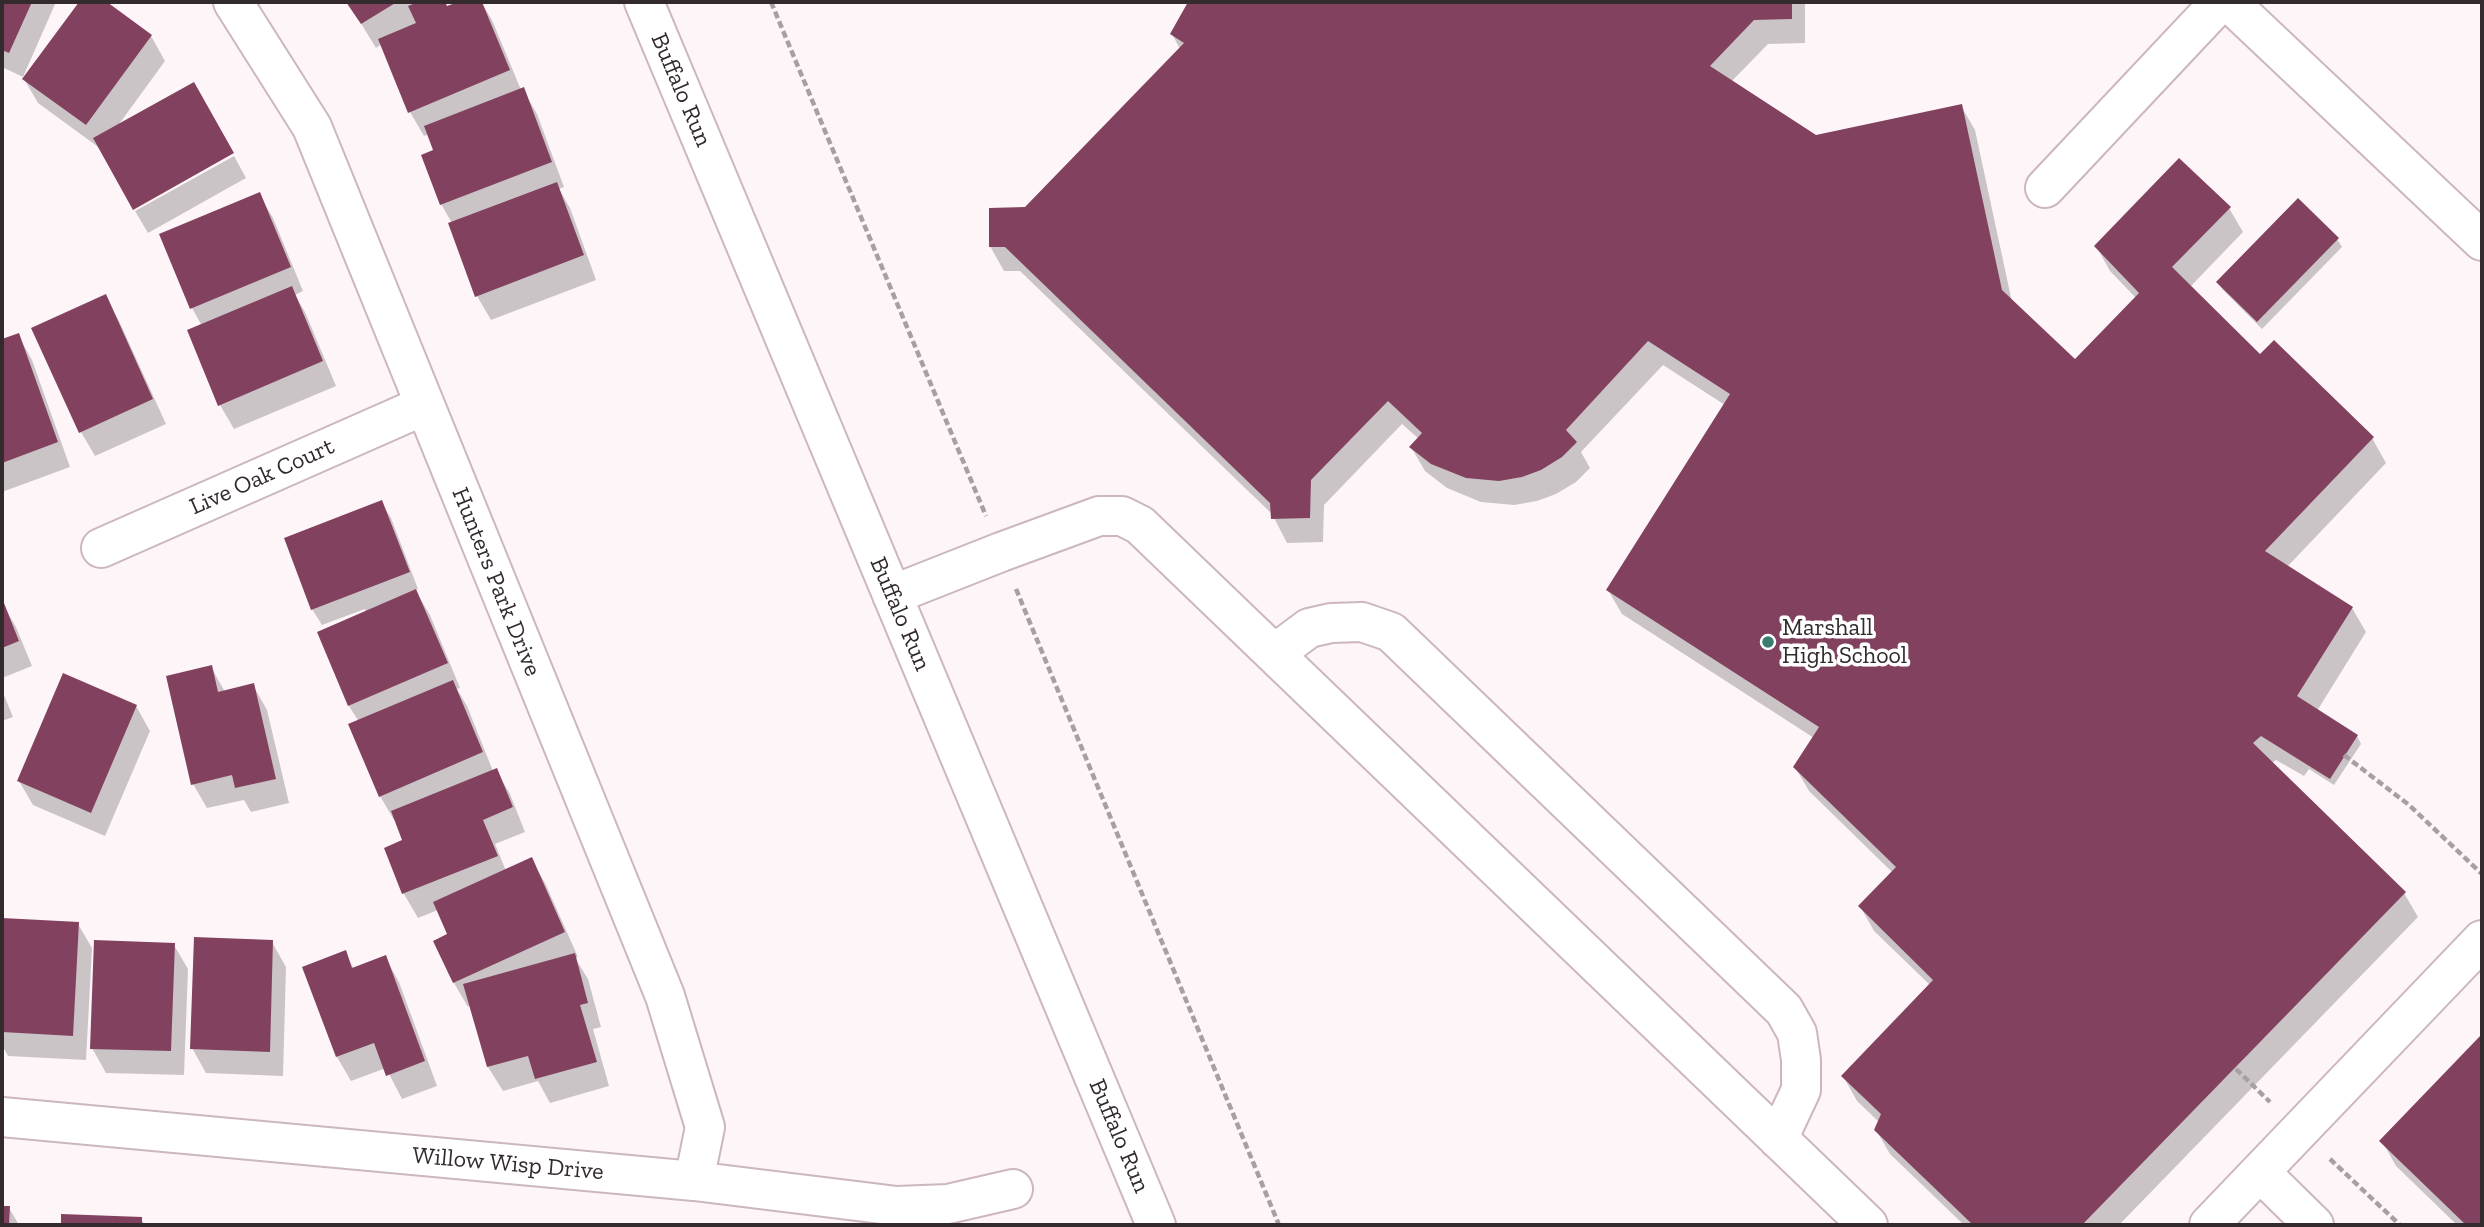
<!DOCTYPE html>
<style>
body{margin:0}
#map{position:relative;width:2484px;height:1227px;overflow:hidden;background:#fef5f8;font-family:"Zilla Slab",serif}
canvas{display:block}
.frame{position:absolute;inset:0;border:4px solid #322a2d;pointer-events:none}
</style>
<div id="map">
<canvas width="2484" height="1227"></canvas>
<div class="frame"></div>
</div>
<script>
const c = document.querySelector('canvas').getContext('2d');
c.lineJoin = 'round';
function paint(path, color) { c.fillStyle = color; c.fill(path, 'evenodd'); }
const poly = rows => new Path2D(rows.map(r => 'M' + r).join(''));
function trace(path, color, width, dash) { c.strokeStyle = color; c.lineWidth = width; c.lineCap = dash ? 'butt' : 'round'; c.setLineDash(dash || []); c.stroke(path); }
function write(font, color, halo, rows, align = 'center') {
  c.font = font + ' "Zilla Slab",serif'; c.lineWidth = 7; c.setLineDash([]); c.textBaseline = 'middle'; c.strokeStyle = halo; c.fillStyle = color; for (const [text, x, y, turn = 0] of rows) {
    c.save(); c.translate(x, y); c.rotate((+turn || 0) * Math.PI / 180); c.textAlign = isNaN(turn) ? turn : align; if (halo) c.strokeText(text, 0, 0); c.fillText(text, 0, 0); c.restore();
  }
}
const shadow = poly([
 [2,2,56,2,23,77,2,67],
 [81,2,104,2,151,36,165,61,101,149,38,103,24,79],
 [348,2,449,2,446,4,448,8,463,2,481,2,492,20,521,90,523,90,537,114,564,187,559,189,570,208,596,280,491,320,477,296,452,223,441,204,436,151,429,134,424,136,410,112,382,44,376,48],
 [1190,2,1803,2,1805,5,1805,43,1768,44,1731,82,1815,137,1961,106,1975,130,2012,302,2075,362,2136,298,2110,271,2096,246,2229,208,2243,232,2190,287,2260,357,2372,438,2386,463,2287,567,2352,608,2366,632,2317,711,2357,736,2361,744,2334,785,2309,769,2304,776,2276,760,2272,763,2404,893,2418,917,2119,1225,1964,1225,1890,1154,1876,1130,1879,1122,1857,1101,1843,1076,1930,985,1874,931,1860,906,1893,873,1809,791,1795,767,1814,738,1622,614,1608,590,1725,405,1663,365,1581,452,1590,468,1576,482,1556,494,1537,501,1514,505,1481,502,1447,488,1425,471,1411,447,1419,439,1402,424,1324,505,1323,542,1287,543,1272,514,1020,271,1004,271,990,246,1180,49,1172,34],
 [234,156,246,178,148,233,135,211],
 [259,194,273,218,303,291,295,295,305,312,336,386,234,429,220,405,202,326,192,308,161,235],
 [2337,239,2342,247,2262,329,2223,290,2218,283],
 [105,296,119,321,166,424,95,456,81,432],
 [18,335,32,360,70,467,2,492,2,341],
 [381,502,391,518,418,589,415,590,430,615,460,688,457,689,467,706,493,771,496,770,510,794,525,832,495,844,506,871,531,859,545,883,578,957,575,958,588,979,601,1027,593,1029,609,1086,550,1103,538,1081,503,1091,488,1067,471,1005,468,1007,454,983,436,942,449,935,438,910,418,918,404,894,386,849,404,841,396,819,394,820,380,796,359,722,349,706,319,632,366,612,365,609,322,625,312,609],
 [2,603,16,627,32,666,2,678],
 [211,667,225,692,253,685,267,710,289,803,251,812,244,800,207,808,193,784],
 [2,690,13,717,2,721],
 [136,706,150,731,105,836,33,805,19,781],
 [2,920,78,924,92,948,86,1060,8,1056,2,1045],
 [272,942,286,967,283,1076,206,1073,192,1048],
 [174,945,188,969,184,1075,106,1073,92,1048],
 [345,953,354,969,385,957,399,982,437,1086,402,1099,386,1068,351,1081,337,1057,305,968],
 [2482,1037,2482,1225,2457,1225,2396,1166,2382,1141],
 [2,1208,9,1208,19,1225,2,1225],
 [63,1216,141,1219,145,1225,63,1225]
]);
const building = poly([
 [2,2,32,2,9,53,2,50],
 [79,2,107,2,152,35,86,125,22,79],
 [346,2,397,2,361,24],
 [418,2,445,2,447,6,458,2,482,2,510,70,408,113,378,39,416,23,408,6],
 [1188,2,1792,2,1792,19,1754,20,1710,66,1816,135,1962,104,2002,290,2075,359,2139,293,2094,246,2179,158,2231,207,2172,267,2260,354,2274,340,2374,437,2265,551,2353,607,2297,696,2358,735,2330,779,2261,736,2253,743,2406,892,2082,1225,1973,1225,1874,1130,1881,1114,1841,1076,1933,980,1858,906,1896,867,1793,767,1819,727,1606,590,1730,394,1648,341,1566,430,1577,442,1562,457,1541,470,1522,477,1499,481,1466,478,1431,464,1409,447,1422,433,1388,401,1311,480,1310,518,1271,519,1270,503,1005,247,989,247,989,208,1025,207,1184,43,1170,34],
 [194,82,234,153,133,210,93,138],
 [524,87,552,162,440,205,421,155,433,150,424,126],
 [557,182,584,255,475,297,448,223],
 [260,192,291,267,190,309,159,234],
 [2298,198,2339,238,2257,322,2216,282],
 [292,286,323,361,218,406,187,330],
 [106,294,153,399,79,433,31,328],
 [19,333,58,442,2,463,2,339],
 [382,500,410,572,311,610,284,538],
 [416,589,448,663,348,706,317,632],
 [2,598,19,641,2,648],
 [212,665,218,692,254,683,276,779,235,788,232,775,191,785,166,676],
 [63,673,137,705,91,813,17,781],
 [453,680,483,752,379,797,348,724],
 [497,768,513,807,483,820,498,856,402,894,384,848,402,840,391,811],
 [532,857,565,932,453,983,433,941,447,934,433,902],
 [2,918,79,922,73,1036,2,1032],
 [194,937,273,940,270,1052,190,1049],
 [94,940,175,943,171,1051,90,1049],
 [346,950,352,968,386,955,425,1061,386,1076,374,1043,336,1057,302,967],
 [575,953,588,1003,580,1005,597,1062,535,1079,528,1056,487,1067,463,984],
 [2482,1034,2482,1225,2466,1225,2379,1141],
 [2,1206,10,1206,9,1225,2,1225],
 [61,1214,142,1217,142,1225,61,1225]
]);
const path = poly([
 [771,2,986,516],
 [1016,589,1279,1225],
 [2344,755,2409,805,2482,874],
 [2236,1069,2270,1102],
 [2330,1159,2400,1225]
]);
const minor = poly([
 [233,2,312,127,665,996,705,1127,694,1181],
 [644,2,1156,1225],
 [2229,2,2482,241],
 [2045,188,2220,2],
 [101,548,423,406],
 [892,595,1001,552,1099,516,1122,516,1140,525,1868,1225],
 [1274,654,1309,628,1331,623,1362,622,1391,632,1784,1010,1797,1033,1801,1060,1801,1090,1778,1139],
 [2,1117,694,1181,897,1206,948,1204,1013,1189],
 [2260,1172,2314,1225],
 [2209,1225,2482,940]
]);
const markers = [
 [1768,642,7,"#3a7c6d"]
];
const streetNames = [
 ["Buffalo Run",681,90,67],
 ["Live Oak Court",262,477,-24],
 ["Hunters Park Drive",496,582,68],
 ["Buffalo Run",900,614,67],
 ["Buffalo Run",1119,1136,67],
 ["Willow Wisp Drive",508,1164,5]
];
const poiNames = [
 ["Marshall",1782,628],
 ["High School",1782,656]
];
paint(shadow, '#0003');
paint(building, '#82425f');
trace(minor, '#ccb7bf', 42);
trace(path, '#a79fa2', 4.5, [7, 3.5]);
trace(minor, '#fff', 38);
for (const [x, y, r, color] of markers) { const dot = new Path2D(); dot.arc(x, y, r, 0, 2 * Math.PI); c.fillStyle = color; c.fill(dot); trace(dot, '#fff', 2.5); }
write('24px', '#322a2d', '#fff', streetNames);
write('24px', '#322a2d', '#fff', poiNames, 'left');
</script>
